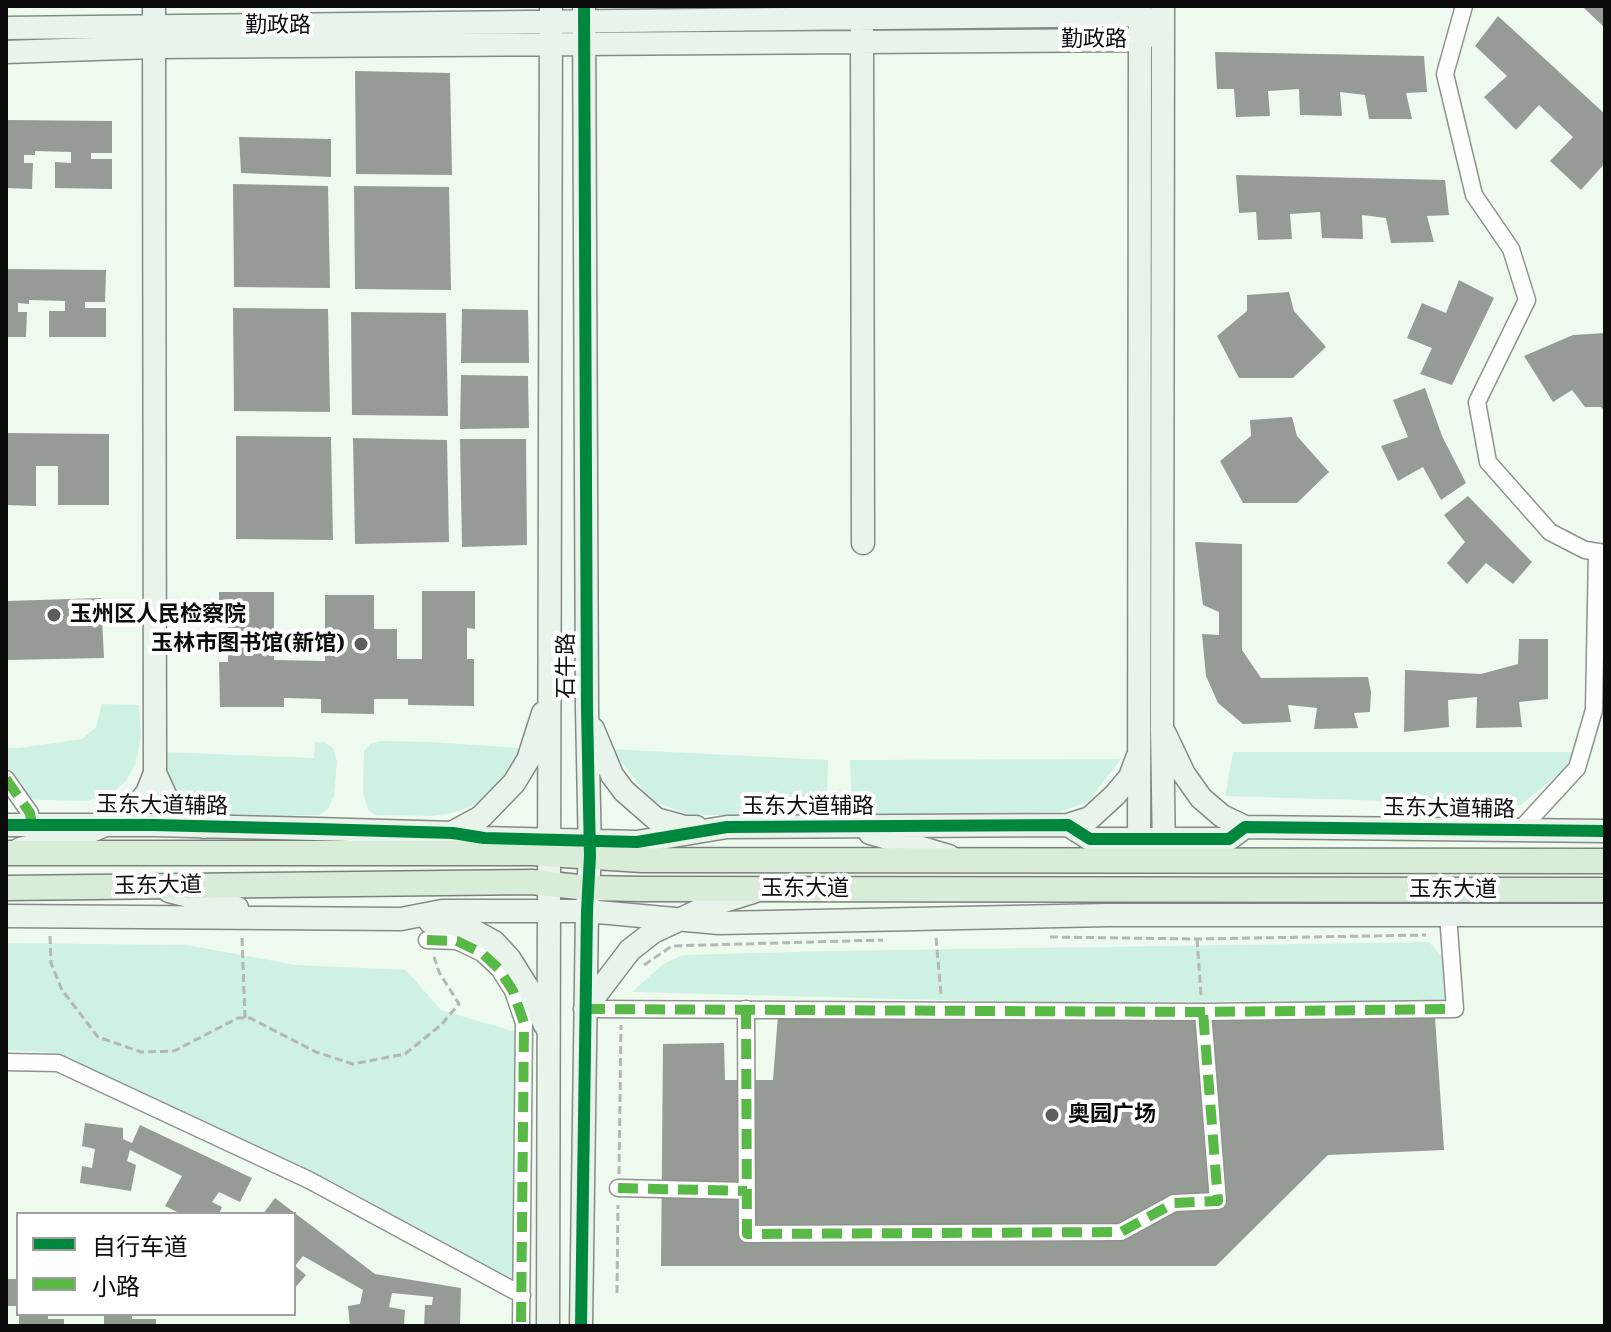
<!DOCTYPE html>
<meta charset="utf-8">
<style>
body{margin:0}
#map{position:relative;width:1611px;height:1332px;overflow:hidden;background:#effaef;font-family:"Noto Serif","Noto Sans SC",serif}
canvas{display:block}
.frame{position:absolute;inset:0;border:8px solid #0c0c0c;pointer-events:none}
.legend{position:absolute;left:16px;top:1212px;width:280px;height:104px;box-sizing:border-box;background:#fff;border:2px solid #9e9e9e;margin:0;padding:10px 14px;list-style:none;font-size:24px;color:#0c0c0c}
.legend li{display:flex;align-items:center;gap:16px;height:40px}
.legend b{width:40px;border:2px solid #9e9e9e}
</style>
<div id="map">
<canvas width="1611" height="1332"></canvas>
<div class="frame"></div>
<ul class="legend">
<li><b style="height:10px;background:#00873e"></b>自行车道</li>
<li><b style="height:10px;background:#58b947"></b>小路</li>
</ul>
</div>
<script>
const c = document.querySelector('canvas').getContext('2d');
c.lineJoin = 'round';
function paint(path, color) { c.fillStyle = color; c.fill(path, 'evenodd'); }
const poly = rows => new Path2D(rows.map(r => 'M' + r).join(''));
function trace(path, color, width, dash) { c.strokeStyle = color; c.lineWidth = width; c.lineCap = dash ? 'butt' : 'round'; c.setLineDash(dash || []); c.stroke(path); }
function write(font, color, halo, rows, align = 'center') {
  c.font = font + ' "Noto Serif","Noto Sans SC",serif'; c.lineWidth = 8; c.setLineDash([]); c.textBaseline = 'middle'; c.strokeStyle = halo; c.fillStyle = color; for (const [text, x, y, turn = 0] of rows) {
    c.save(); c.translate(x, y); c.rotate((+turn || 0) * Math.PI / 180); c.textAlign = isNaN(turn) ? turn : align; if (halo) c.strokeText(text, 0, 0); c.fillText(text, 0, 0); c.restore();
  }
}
const green = poly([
 [102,704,139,705,141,736,136,763,126,781,112,793,88,801,6,799,6,748,19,748,82,739,96,727],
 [380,741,431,742,520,748,519,758,502,785,477,804,453,813,432,816,375,815,368,810,363,792,364,751,370,744],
 [315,742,324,742,333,748,337,761,334,796,328,809,319,815,234,817,211,815,197,809,186,800,174,786,164,766,164,752,314,758],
 [611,749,828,760,827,815,689,815,651,800],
 [1233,752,1575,752,1563,770,1521,805,1225,796],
 [1121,759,1088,802,1060,812,852,815,850,760],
 [1429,942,1443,958,1445,1001,1017,1002,632,992,662,965,682,955,829,951],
 [6,943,187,945,296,965,406,970,441,1010,516,1032,516,1283,330,1180,56,1053,6,1050]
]);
const building = poly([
 [1585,6,1605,6,1605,28,1584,8],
 [1498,16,1605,114,1605,163,1581,190,1550,161,1573,137,1539,105,1516,130,1484,97,1507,76,1475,46],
 [1215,52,1424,56,1427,92,1406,93,1412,119,1369,119,1365,95,1340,92,1342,116,1300,115,1299,89,1268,91,1270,116,1236,117,1234,89,1217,89],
 [355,71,450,73,452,175,356,174],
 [6,120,112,121,112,153,91,153,91,159,112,159,112,189,55,188,55,162,71,163,71,152,35,151,35,155,24,155,24,163,33,163,32,189,6,188],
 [239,137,331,139,331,177,241,173],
 [1236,175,1445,180,1449,215,1427,216,1434,242,1391,243,1386,218,1362,215,1363,239,1322,238,1320,212,1290,214,1292,239,1258,240,1256,212,1239,213],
 [233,184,328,186,330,288,234,287],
 [354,186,449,187,451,290,355,289],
 [6,269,106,270,105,302,85,302,85,308,106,308,106,337,49,337,49,311,65,311,65,301,29,300,29,304,18,303,18,312,27,312,26,337,6,337],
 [1459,280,1494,298,1452,385,1420,374,1432,348,1407,338,1422,303,1446,313],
 [1289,292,1294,311,1326,347,1293,378,1239,378,1217,336,1247,311,1247,295],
 [233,308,328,309,330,412,234,411],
 [462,309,528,310,529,363,461,363],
 [351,312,446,313,448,416,352,415],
 [1605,333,1605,411,1601,407,1585,407,1572,390,1553,402,1524,356,1573,335],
 [461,375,528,376,529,428,460,429],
 [1425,388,1442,436,1466,483,1441,500,1423,467,1398,481,1381,446,1408,437,1393,400],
 [1292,417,1297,436,1329,472,1297,503,1243,503,1220,461,1251,436,1250,420],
 [6,433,109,434,109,505,58,505,58,466,36,466,36,506,6,505],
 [236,436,331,437,333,540,236,539],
 [353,438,447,440,449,542,355,544],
 [460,439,526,439,527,545,462,547],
 [1468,496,1532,562,1513,584,1486,563,1467,584,1447,563,1465,542,1444,515],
 [1195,542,1242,544,1242,650,1261,678,1368,677,1371,692,1370,712,1354,713,1358,728,1314,729,1317,708,1288,705,1291,722,1243,724,1218,703,1206,676,1202,634,1219,635,1219,612,1203,605],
 [422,591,475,591,475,629,467,628,467,659,474,659,474,706,408,705,408,699,374,699,374,714,321,713,321,699,284,698,284,707,220,707,219,662,228,662,228,627,219,627,219,592,274,592,274,660,325,661,325,595,374,595,374,629,397,629,397,659,422,659],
 [101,598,104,658,8,660,7,601],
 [1519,639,1548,639,1548,699,1519,702,1522,727,1476,728,1477,697,1448,700,1449,727,1404,732,1405,670,1481,674,1518,664],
 [778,1015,1435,1017,1444,1150,1328,1155,1216,1266,661,1266,663,1044,724,1043,725,1080,773,1080],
 [85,1123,123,1128,123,1139,132,1143,140,1125,252,1178,240,1202,219,1192,212,1202,222,1207,219,1214,181,1214,165,1206,182,1176,130,1150,127,1161,136,1165,131,1191,80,1183,82,1166,92,1168,95,1149,82,1146],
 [275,1198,375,1274,461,1288,460,1326,424,1326,425,1305,432,1305,433,1297,392,1293,389,1307,405,1310,404,1326,350,1326,348,1306,360,1304,363,1290,303,1256,295,1266,306,1275,294,1289,294,1214,263,1214],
 [8,1279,18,1279,18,1306,8,1306],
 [19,1314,48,1314,48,1319,64,1319,64,1326,19,1326],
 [104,1314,132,1314,132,1319,156,1319,156,1326,104,1326]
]);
const path = poly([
 [50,936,51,963,62,990,98,1037,141,1052,174,1051,238,1018,250,1018,316,1052,353,1064,405,1054,441,1025,459,1004,439,972,434,957],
 [1050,937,1197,939,1426,935],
 [242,938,245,1018],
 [936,938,941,994],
 [1197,939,1201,995],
 [644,965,672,946,883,940],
 [619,1174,621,1025],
 [617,1293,618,1205]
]);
const street = poly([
 [1464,6,1445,74,1474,195,1511,249,1527,300,1477,402,1488,462,1550,532,1585,550,1605,553],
 [6,779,30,813,32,825],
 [1520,830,1577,768,1594,710,1597,552],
 [427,940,457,941,482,953,499,969,513,991,524,1023,521,1326],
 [585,1009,1203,1012,1455,1009,1448,915],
 [746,1009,747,1234,1121,1232,1174,1203,1218,1201,1203,1012],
 [6,1062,58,1063,309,1180,522,1295],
 [618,1188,747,1191]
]);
const secondary = poly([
 [1163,6,1162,727,1164,852],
 [862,27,863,543],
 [6,28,1140,15,1163,26],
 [6,52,154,47,1141,40,1163,26],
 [593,729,612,775,624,791,656,819,685,827,696,827],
 [1165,734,1184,774,1201,798,1222,816,1245,827],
 [155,773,167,799,188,818,204,827],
 [6,825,153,825,316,829,453,833,484,838,637,842,727,827,1068,825,1090,839,1229,839,1245,827,1605,831],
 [1068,825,1090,818,1115,795,1130,777,1137,758],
 [870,833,949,856],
 [448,835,481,817,514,783,528,760,543,713],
 [20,849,91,831,115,821,133,810,147,793,155,773,154,6],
 [1139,853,1140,27],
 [169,891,237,908],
 [6,916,401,919,442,911,587,911,719,923,1108,915,1605,915],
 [430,922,447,923,472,930,494,942,509,958,531,993,545,1025],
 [585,1009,630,950,653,932,711,905,753,892],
 [548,1326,551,6],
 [581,1326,587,911,590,856,587,709,584,6]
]);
const primary = poly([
 [6,853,532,853,642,860,1605,861],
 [6,888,532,882,588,888,641,889,1605,890]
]);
const quiet = poly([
 [6,779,30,813,32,825],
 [427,940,457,941,482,953,499,969,513,991,524,1023,521,1326],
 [585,1009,1203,1012,1455,1009],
 [746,1009,747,1234,1121,1232,1174,1203,1218,1201,1203,1012],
 [618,1188,747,1191]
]);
const cycleway = poly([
 [6,825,153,825,316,829,453,833,484,838,637,842,727,827,1068,825,1090,839,1229,839,1245,827,1605,831],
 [581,1326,587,911,590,856,587,709,584,6]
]);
const markers = [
 [54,615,8,"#5b5f5b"],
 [361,644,8,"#5b5f5b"],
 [1052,1115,8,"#5b5f5b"]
];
const streetNames = [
 ["勤政路",278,26],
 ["勤政路",1094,40],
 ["石牛路",567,666,-90],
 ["玉东大道辅路",162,806,1],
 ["玉东大道辅路",808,807],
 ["玉东大道辅路",1449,809,1],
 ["玉东大道",158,886,-1],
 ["玉东大道",805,889],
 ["玉东大道",1453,890]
];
const poiNames = [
 ["玉州区人民检察院",70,615],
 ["玉林市图书馆(新馆)",345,644,"right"],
 ["奥园广场",1068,1115]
];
paint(green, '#cff1e3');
paint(building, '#969c95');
trace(street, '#8e938e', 19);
trace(secondary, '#858a85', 25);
trace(primary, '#7c807c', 27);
trace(path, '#b5b7b5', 3, [8, 4]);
trace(street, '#fdfefd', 16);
trace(secondary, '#e8f4e9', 22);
trace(primary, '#d8ecd7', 24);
trace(quiet, '#58b947', 10, [20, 10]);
trace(cycleway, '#00873e', 12);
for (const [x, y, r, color] of markers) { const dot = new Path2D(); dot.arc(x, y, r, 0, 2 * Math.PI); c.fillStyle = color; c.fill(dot); trace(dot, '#fff', 3); }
write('22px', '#0c0c0c', '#fff', streetNames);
write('bold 22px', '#0c0c0c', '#fff', poiNames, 'left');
</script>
